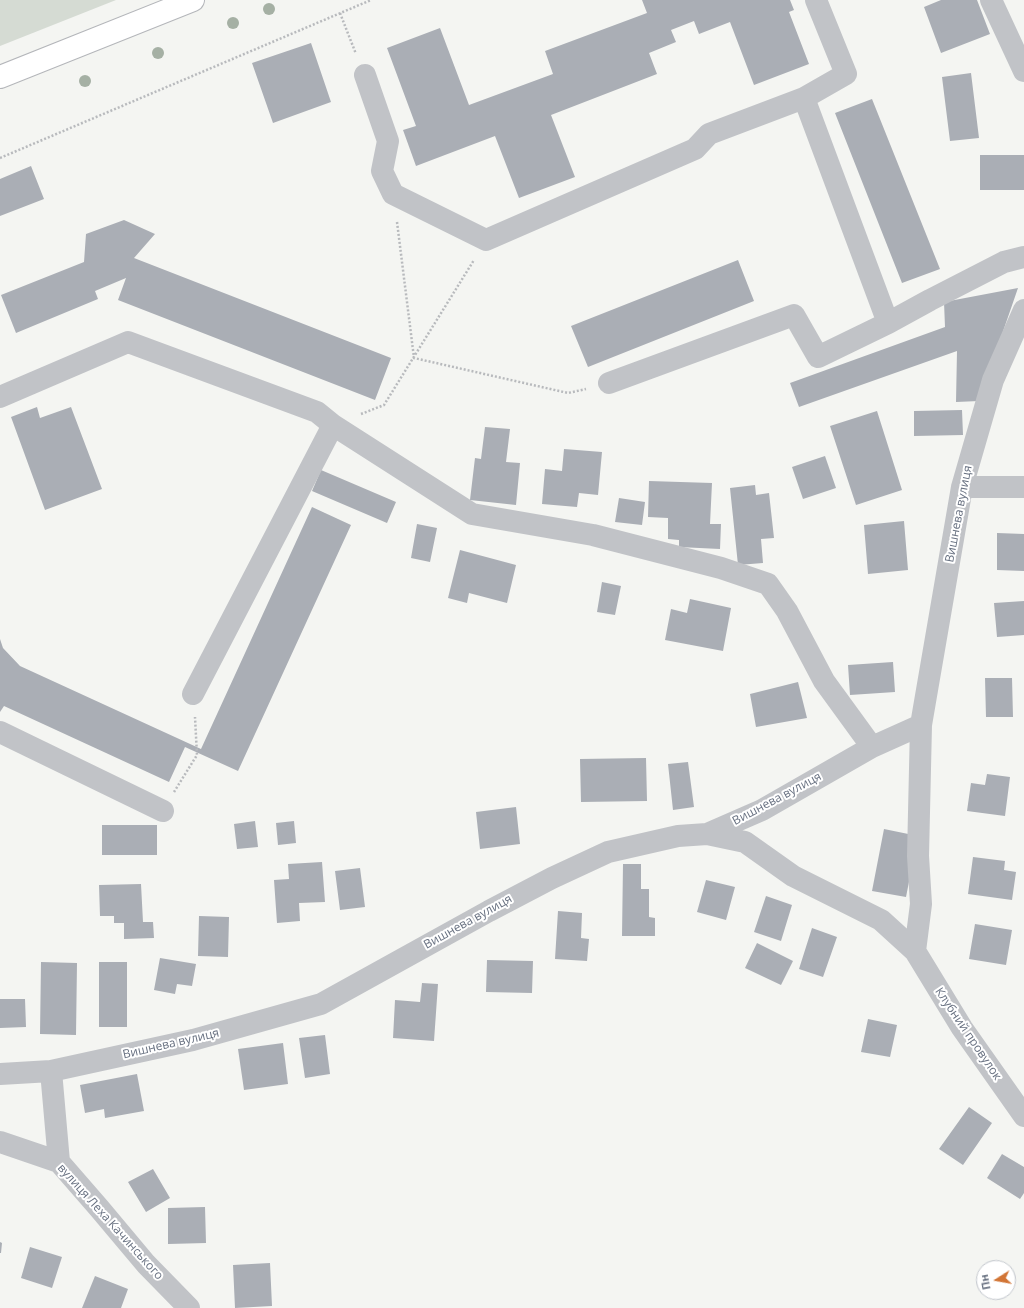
<!DOCTYPE html>
<meta charset="utf-8">
<style>
body{margin:0}
#map{position:relative;width:1024px;height:1308px;overflow:hidden;background:#f4f5f2;font-family:"Open Sans",sans-serif}
canvas{display:block}
.north{position:absolute;left:976px;top:1260px;width:40px;height:40px;box-sizing:border-box;background:#fff;border:1px solid #c2c6cc;border-radius:50%;rotate:259deg;font-size:11px;font-weight:700;line-height:16px;text-align:center;color:#677080}
.north::after{content:'';display:block;margin:auto;width:14px;height:18px;background:#d27535;clip-path:polygon(50% 0,100% 100%,50% 72%,0 100%)}
</style>
<div id="map">
<canvas width="1024" height="1308"></canvas>
<div class="north">Пн</div>
</div>
<script>
const c = document.querySelector('canvas').getContext('2d');
c.lineJoin = 'round';
function paint(path, color) { c.fillStyle = color; c.fill(path, 'evenodd'); }
const poly = rows => new Path2D(rows.map(r => 'M' + r).join(''));
function trace(path, color, width, dash) { c.strokeStyle = color; c.lineWidth = width; c.lineCap = dash ? 'butt' : 'round'; c.setLineDash(dash || []); c.stroke(path); }
function write(font, color, halo, rows, align = 'center') {
  c.font = font + ' "Open Sans",sans-serif'; c.lineWidth = 4; c.setLineDash([]); c.textBaseline = 'middle'; c.strokeStyle = halo; c.fillStyle = color; for (const [text, x, y, turn = 0] of rows) {
    c.save(); c.translate(x, y); c.rotate((+turn || 0) * Math.PI / 180); c.textAlign = isNaN(turn) ? turn : align; if (halo) c.strokeText(text, 0, 0); c.fillText(text, 0, 0); c.restore();
  }
}
const green = poly([
 [0,0,116,0,0,46]
]);
const building = poly([
 [642,0,790,0,794,10,789,12,809,64,754,85,730,22,699,34,694,21,671,30,676,42,649,53,657,74,551,115,575,177,519,198,495,136,416,166,403,130,416,126,387,48,440,28,469,105,553,74,545,51,647,13],
 [941,0,977,0,990,34,941,53,924,7],
 [311,43,331,102,273,123,252,63],
 [971,73,979,138,950,141,942,77],
 [872,99,940,269,902,283,835,113],
 [980,155,1024,155,1024,190,980,190],
 [31,166,44,199,0,216,0,179],
 [124,220,155,234,134,258,391,358,375,400,118,300,126,278,95,291,98,299,16,333,1,295,84,262,86,234],
 [738,260,754,301,588,367,571,326],
 [1018,288,979,401,956,402,957,351,799,407,790,383,945,327,944,302],
 [37,407,40,418,71,407,102,489,45,510,11,417],
 [962,410,963,435,914,436,914,411],
 [877,411,902,490,856,505,830,426],
 [485,427,510,429,506,462,520,463,516,505,470,500,475,458,481,459],
 [564,449,602,452,598,495,579,493,577,507,542,504,545,469,562,471],
 [825,456,836,488,803,499,792,467],
 [321,470,396,502,387,523,312,491],
 [649,481,712,483,710,524,721,524,720,549,679,547,679,540,668,539,668,518,648,517],
 [755,485,756,495,769,493,774,538,761,539,763,563,738,565,730,488],
 [619,498,645,502,642,525,615,522],
 [312,507,351,525,238,771,185,747,169,782,4,706,0,712,0,639,3,648,20,666,201,749],
 [904,521,908,570,868,574,864,525],
 [417,524,437,528,430,562,411,558],
 [997,533,1024,534,1024,571,997,570],
 [460,550,516,565,507,603,469,593,467,603,448,598],
 [602,582,621,586,615,615,597,612],
 [690,599,731,608,723,651,665,640,671,609,687,613],
 [1024,601,1024,635,997,637,994,603],
 [893,662,895,692,850,695,848,665],
 [985,678,1012,678,1013,717,986,717],
 [798,682,807,718,756,727,750,694],
 [646,758,647,801,581,802,580,759],
 [688,762,694,807,673,810,668,764],
 [987,774,1010,777,1005,816,967,811,971,783,985,785],
 [516,807,520,844,480,849,476,812],
 [255,821,258,847,237,849,234,824],
 [294,821,296,843,278,845,276,823],
 [102,825,157,825,157,855,102,855],
 [884,829,918,836,906,897,872,891],
 [973,857,1005,861,1004,870,1016,872,1012,900,968,894],
 [322,862,325,902,299,903,300,921,277,923,274,880,289,879,288,864],
 [623,864,641,864,641,889,649,889,649,917,655,918,655,936,622,936],
 [360,868,365,907,340,910,335,871],
 [706,880,735,887,726,920,697,912],
 [141,884,143,922,153,922,154,938,124,939,124,923,114,923,114,916,100,916,99,885],
 [766,896,792,905,781,941,754,932],
 [558,911,582,913,581,938,589,939,587,961,555,959],
 [199,916,229,917,228,957,198,956],
 [975,924,1012,930,1006,965,969,959],
 [812,928,837,937,823,977,799,969],
 [757,943,793,961,781,985,745,968],
 [160,958,196,964,192,986,177,984,175,994,154,990],
 [487,960,533,961,532,993,486,992],
 [41,962,77,963,76,1035,40,1034],
 [99,962,127,962,127,1027,99,1027],
 [422,983,438,984,434,1041,393,1038,395,1000,420,1002],
 [0,999,25,999,26,1027,0,1028],
 [868,1019,897,1025,890,1057,861,1052],
 [325,1035,330,1074,305,1078,299,1038],
 [283,1043,288,1084,244,1090,238,1049],
 [137,1074,144,1111,105,1118,104,1109,85,1113,80,1085],
 [969,1107,992,1123,963,1165,939,1149],
 [1002,1154,1024,1167,1024,1193,1020,1199,987,1178],
 [153,1169,170,1198,146,1212,128,1182],
 [205,1207,206,1243,168,1244,168,1208],
 [0,1242,2,1243,1,1253,0,1253],
 [30,1247,62,1257,52,1288,21,1278],
 [270,1263,272,1306,235,1308,233,1265],
 [95,1276,128,1289,121,1308,82,1308]
]);
const path = poly([
 [340,13,356,54],
 [0,158,371,0],
 [397,222,414,358,568,393,586,389],
 [361,414,384,405,474,260],
 [174,792,197,755,195,717]
]);
const minor = poly([
 [816,0,846,74,804,98,888,323,930,300,1004,262,1024,257],
 [991,0,1024,71],
 [365,75,388,141,382,171,393,194,486,240,695,149,709,134,804,98],
 [609,383,794,315,818,357,888,323],
 [0,397,128,342,317,412,333,425,193,694],
 [333,425,472,514,593,535,721,568,768,584,787,611,824,681,872,747],
 [962,487,1024,487],
 [0,732,163,811],
 [707,834,745,842,793,876,881,920,915,951,962,1028,1024,1116],
 [915,951,921,904,918,856,921,725,927,690,962,487,993,380,1024,310],
 [51,1071,59,1162],
 [0,1074,51,1071,193,1040,321,1004,489,911,552,878,608,852,678,836,707,834,762,810,872,747,921,725],
 [0,1142,59,1162,99,1208,146,1264,189,1308]
]);
const major = poly([
 [0,77,193,0]
]);
const trees = [
 [269,9],
 [233,23],
 [158,53],
 [85,81]
];
const streetNames = [
 ["Вишнева вулиця",959,514,-79],
 ["Вишнева вулиця",777,799,-28],
 ["Вишнева вулиця",468,922,-29],
 ["Клубний провулок",968,1034,56],
 ["Вишнева вулиця",171,1044,-13],
 ["вулиця Леха Качинського",110,1222,48]
];
paint(green, '#d5dbd3');
paint(building, '#aaaeb5');
trace(major, '#b4b6ba', 24);
trace(path, '#b8babd', 2.5, [2, 2]);
trace(minor, '#c1c3c7', 22);
trace(major, '#fff', 22);
c.fillStyle = '#a5b0a4';
for (const [x, y] of trees) { c.beginPath(); c.arc(x, y, 6, 0, 2 * Math.PI); c.fill(); }
write('12px', '#677080', '#fff', streetNames);
</script>
